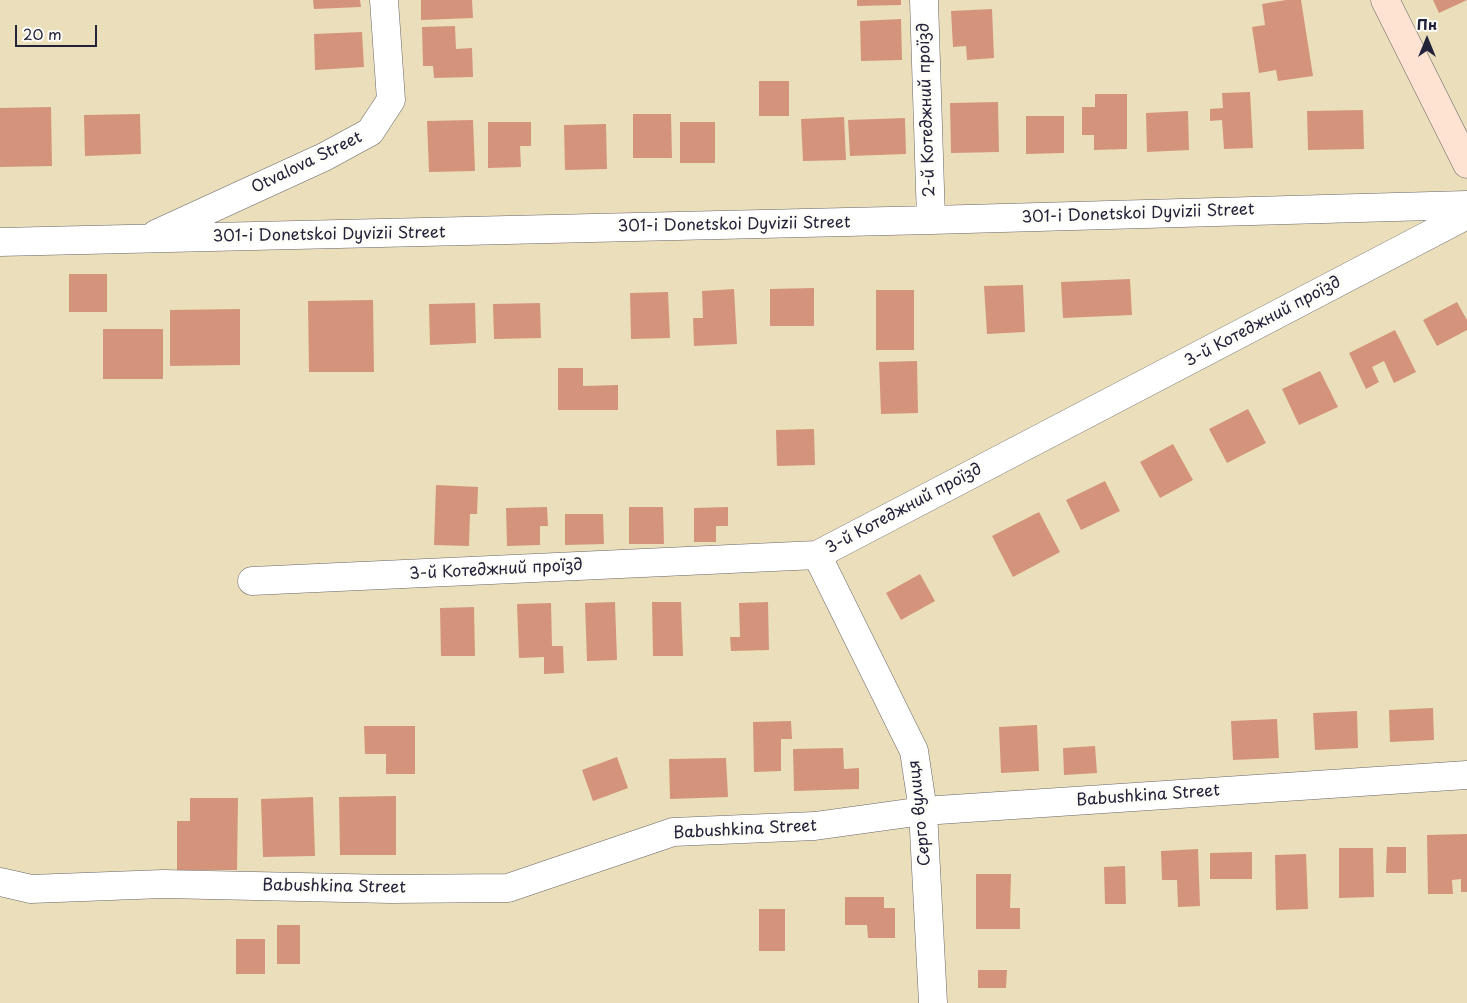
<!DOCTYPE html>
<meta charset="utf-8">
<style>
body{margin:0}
#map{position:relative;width:1467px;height:1003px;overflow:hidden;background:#eadfba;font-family:"Playpen Sans",sans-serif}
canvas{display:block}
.north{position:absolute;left:1402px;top:15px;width:50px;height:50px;-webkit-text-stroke:4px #fdfcf7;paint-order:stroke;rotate:0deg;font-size:14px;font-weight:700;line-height:20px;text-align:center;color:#22223b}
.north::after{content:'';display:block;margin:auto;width:18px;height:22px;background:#22223b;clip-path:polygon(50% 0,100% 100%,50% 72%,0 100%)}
.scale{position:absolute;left:15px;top:25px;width:82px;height:22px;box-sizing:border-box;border:2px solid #22223b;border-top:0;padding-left:6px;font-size:15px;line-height:18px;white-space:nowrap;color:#22223b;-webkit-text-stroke:4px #fdfcf7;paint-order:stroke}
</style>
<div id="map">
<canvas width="1467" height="1003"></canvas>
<div class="north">Пн</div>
<div class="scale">20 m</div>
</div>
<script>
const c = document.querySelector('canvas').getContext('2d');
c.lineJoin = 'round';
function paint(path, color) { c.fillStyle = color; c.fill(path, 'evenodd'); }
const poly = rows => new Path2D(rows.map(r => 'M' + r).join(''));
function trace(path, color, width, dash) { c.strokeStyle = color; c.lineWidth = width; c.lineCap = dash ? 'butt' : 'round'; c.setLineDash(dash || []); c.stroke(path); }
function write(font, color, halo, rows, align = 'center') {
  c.font = font + ' "Playpen Sans",sans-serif'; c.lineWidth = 5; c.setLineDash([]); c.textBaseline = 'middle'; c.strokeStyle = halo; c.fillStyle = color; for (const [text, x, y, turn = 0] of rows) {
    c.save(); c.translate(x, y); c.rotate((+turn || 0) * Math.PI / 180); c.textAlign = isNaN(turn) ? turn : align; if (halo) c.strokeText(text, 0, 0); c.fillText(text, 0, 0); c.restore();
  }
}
const building = poly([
 [313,0,360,0,361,7,314,9],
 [421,0,472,0,473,18,421,20],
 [857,0,901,0,901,5,857,6],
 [1286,0,1301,0,1313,76,1278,81,1276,70,1259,73,1252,27,1265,25,1262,4],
 [1433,0,1467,0,1439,13],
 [992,9,994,58,967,60,966,46,953,47,951,11],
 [901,19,902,60,861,61,860,21],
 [455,26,456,49,472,48,473,77,434,78,433,66,423,66,422,27],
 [362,32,364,67,315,70,314,34],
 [759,81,789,81,789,116,759,116],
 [1250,92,1253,148,1224,149,1222,120,1210,121,1210,109,1223,108,1222,93],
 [1095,94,1127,94,1127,149,1094,150,1094,135,1082,135,1082,107,1095,107],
 [998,102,999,152,951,153,950,103],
 [51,107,52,166,0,167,0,108],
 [1363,110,1364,149,1308,150,1307,111],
 [1188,111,1189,150,1147,152,1146,113],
 [140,114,141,154,85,156,84,115],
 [633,114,671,114,672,158,633,158],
 [1026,116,1064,116,1064,153,1026,154],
 [844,117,846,160,803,161,801,119],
 [905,118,906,154,850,156,848,120],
 [473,120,475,171,429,172,427,121],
 [488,122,531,122,531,146,520,146,521,167,488,168],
 [680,122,715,122,715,163,680,163],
 [606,124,607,169,565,170,564,125],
 [69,274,107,274,107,312,69,312],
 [1130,279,1132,315,1063,318,1061,282],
 [1023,285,1025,332,987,334,984,286],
 [814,288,814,326,770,326,770,289],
 [734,289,737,344,694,346,693,318,703,318,702,291],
 [876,290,914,290,914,350,876,350],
 [668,292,670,338,631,339,630,293],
 [373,300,374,372,309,372,308,301],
 [1457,302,1467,320,1467,330,1437,346,1423,320],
 [475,303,476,343,430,345,429,304],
 [540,303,541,338,494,339,493,304],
 [240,309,240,365,170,366,170,310],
 [103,329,163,329,163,379,103,379],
 [1395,330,1416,372,1394,383,1384,361,1372,367,1379,382,1366,389,1349,353],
 [917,361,918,413,881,414,879,362],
 [558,368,583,368,583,386,618,385,618,410,558,410],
 [1320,371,1338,407,1299,425,1282,389],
 [1248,409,1266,443,1227,463,1209,429],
 [814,429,815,465,777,466,776,430],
 [1173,444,1193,480,1160,498,1140,462],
 [1105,481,1120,511,1081,530,1066,500],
 [436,485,478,487,477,514,470,514,469,546,434,545],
 [547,507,548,526,540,526,540,545,507,546,506,508],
 [629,507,663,507,664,544,629,544],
 [728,507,728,526,716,526,716,542,694,542,694,508],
 [1039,512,1060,552,1013,577,992,536],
 [565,514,603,514,604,544,565,545],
 [920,574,935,601,901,620,886,593],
 [615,602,617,660,587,661,585,603],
 [652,602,681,602,683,656,653,656],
 [768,602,769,650,731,651,730,637,740,637,739,603],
 [551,603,552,646,563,646,564,673,544,674,544,657,519,658,517,604],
 [474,607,475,656,441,656,440,608],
 [1433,708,1434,740,1390,742,1389,710],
 [1357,711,1358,748,1315,750,1313,713],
 [1277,719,1279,758,1233,760,1231,721],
 [791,721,792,739,781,739,781,771,754,772,753,722],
 [1037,725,1039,771,1001,773,999,727],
 [364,726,415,726,415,774,386,774,386,754,365,754],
 [1095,746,1097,773,1064,775,1063,748],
 [843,748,844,769,859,768,859,789,794,791,793,749],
 [617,757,628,788,593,801,582,770],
 [726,758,728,797,670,799,669,759],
 [396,796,396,855,340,855,339,797],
 [313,797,315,856,263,857,261,799],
 [190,798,238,798,237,870,177,870,177,821,190,821],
 [1467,834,1467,892,1461,892,1461,879,1452,880,1453,894,1428,894,1427,835],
 [1387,847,1406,847,1406,873,1386,873],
 [1339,848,1373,848,1374,897,1339,898],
 [1198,849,1200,906,1178,907,1177,880,1162,880,1161,851],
 [1252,852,1252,879,1210,879,1210,853],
 [1306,854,1308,909,1276,910,1275,855],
 [1125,866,1126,904,1105,904,1104,867],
 [976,874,1011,874,1010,908,1020,908,1020,929,976,929],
 [845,897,884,897,884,908,895,908,895,938,868,938,867,925,845,925],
 [759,909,785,909,785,951,759,951],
 [277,925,300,925,300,964,277,964],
 [236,939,265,939,265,974,236,974],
 [978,970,1007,970,1006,988,978,988]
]);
const street = poly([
 [924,0,931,220],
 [156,234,324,157,370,132,391,100,384,0],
 [0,242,931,220,1467,205],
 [817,555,914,751,923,811,933,1003],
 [252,581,817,555,1467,215],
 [0,882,31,889,163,884,391,889,508,888,673,832,815,826,923,811,1467,775]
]);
const secondary = poly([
 [1385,0,1467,164]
]);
const streetNames = [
 ["2-й Котеджний проїзд",927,110,-92],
 ["Otvalova Street",307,163,-26],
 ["301-i Donetskoi Dyvizii Street",1138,214,-2],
 ["301-i Donetskoi Dyvizii Street",734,225,-1],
 ["301-i Donetskoi Dyvizii Street",329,235,-1],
 ["3-й Котеджний проїзд",1263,322,-28],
 ["3-й Котеджний проїзд",904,509,-28],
 ["3-й Котеджний проїзд",496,570,-3],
 ["Babushkina Street",1148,796,-4],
 ["Серго вулиця",920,813,-96],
 ["Babushkina Street",745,830,-3],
 ["Babushkina Street",334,887,1]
];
paint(building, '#d4947c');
trace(street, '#686467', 29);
trace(secondary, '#686467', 29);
trace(street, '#fff', 28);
trace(secondary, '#fee3d2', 28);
write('16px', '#22223b', '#fdfcf7', streetNames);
</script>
